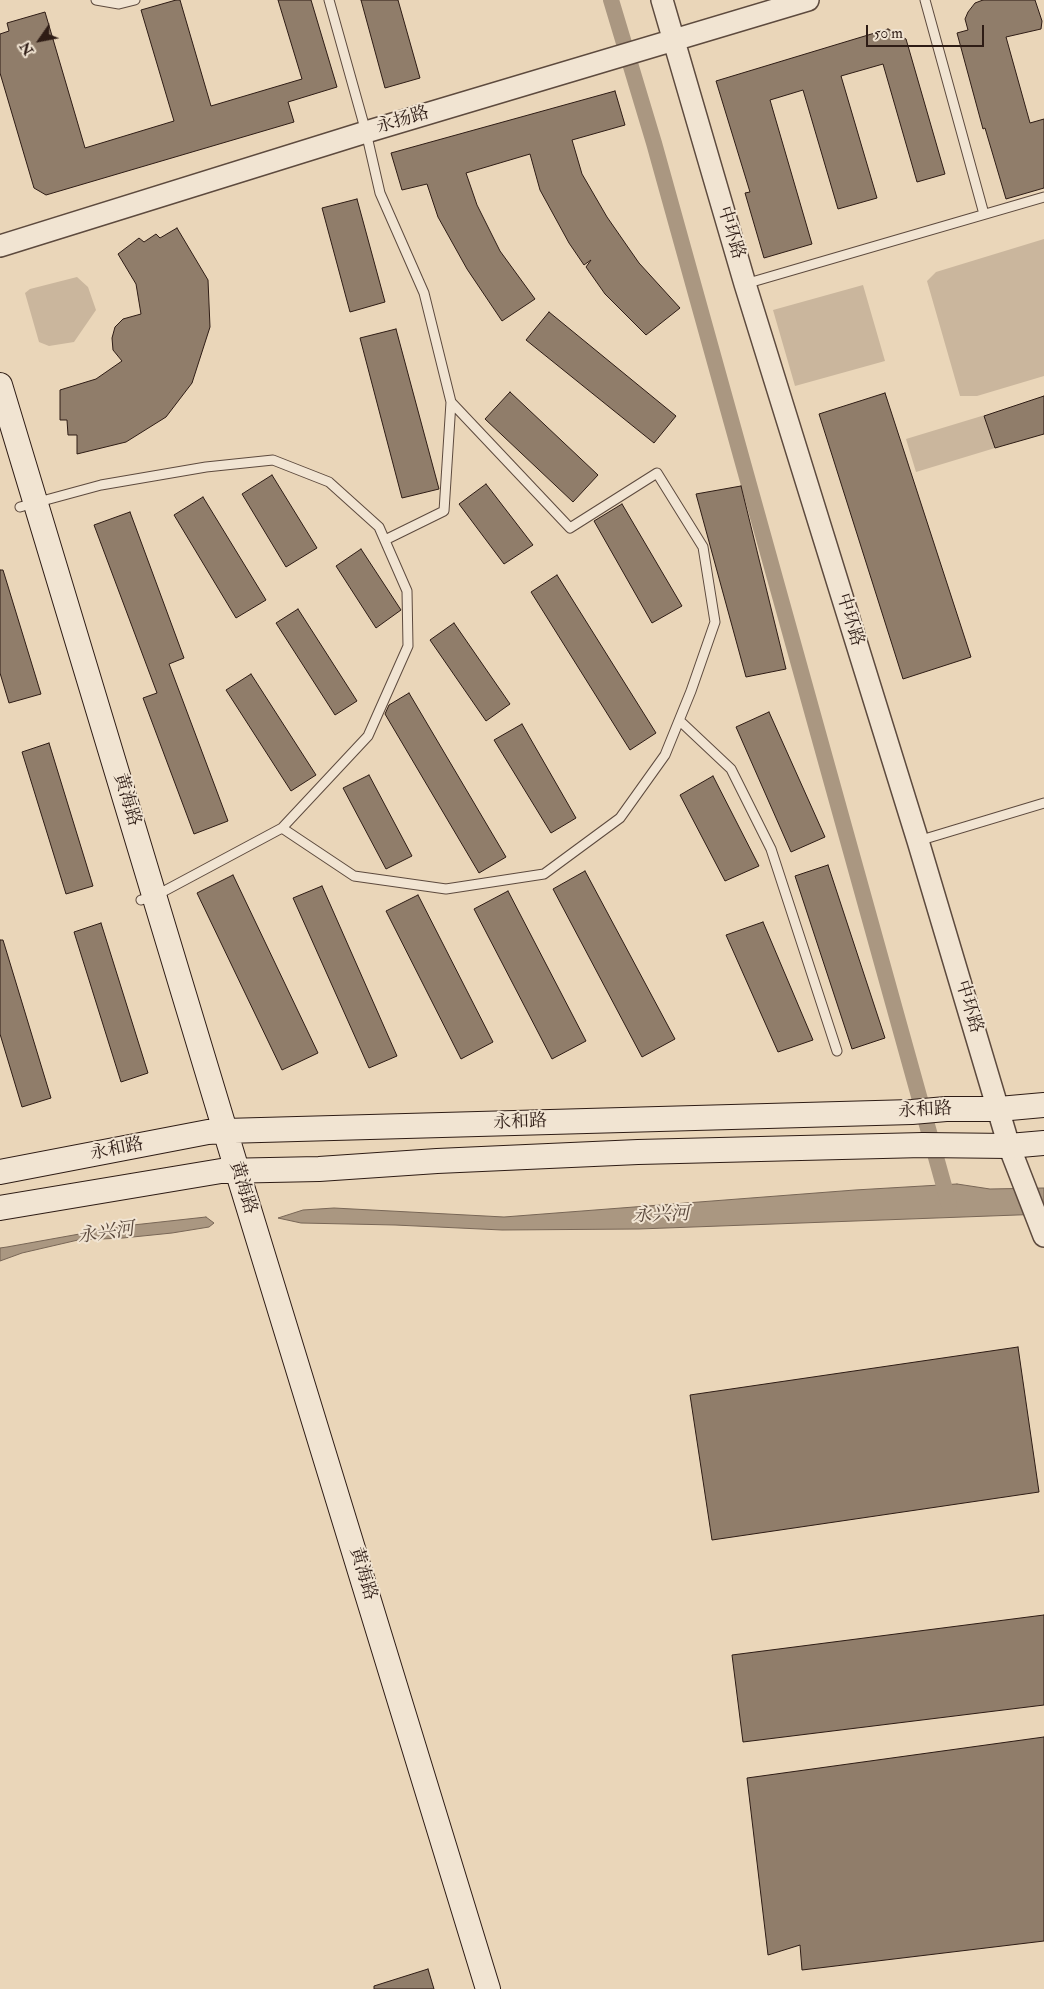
<!DOCTYPE html>
<meta charset="utf-8">
<style>
body{margin:0}
#map{position:relative;width:1044px;height:1989px;overflow:hidden;background:#ead6b9;font-family:"IM FELL Double Pica",serif}
canvas{display:block}
.north{position:absolute;left:15px;top:15px;width:50px;height:50px;-webkit-text-stroke:4px #f1e4d2;paint-order:stroke;rotate:237deg;font-size:14px;font-weight:700;line-height:20px;text-align:center;color:#2e1c15}
.north::after{content:'';display:block;margin:auto;width:18px;height:22px;background:#2e1c15;clip-path:polygon(50% 0,100% 100%,50% 72%,0 100%)}
.scale{position:absolute;left:866px;top:25px;width:118px;height:22px;box-sizing:border-box;border:2px solid #2e1c15;border-top:0;padding-left:6px;font-size:15px;line-height:18px;white-space:nowrap;color:#2e1c15;-webkit-text-stroke:4px #f1e4d2;paint-order:stroke}
</style>
<div id="map">
<canvas width="1044" height="1989"></canvas>
<div class="north">N</div>
<div class="scale">50 m</div>
</div>
<script>
const c = document.querySelector('canvas').getContext('2d');
c.lineJoin = 'round';
function paint(path, color) { c.fillStyle = color; c.fill(path, 'evenodd'); }
const poly = rows => new Path2D(rows.map(r => 'M' + r).join(''));
function trace(path, color, width, dash) { c.strokeStyle = color; c.lineWidth = width; c.lineCap = dash ? 'butt' : 'round'; c.setLineDash(dash || []); c.stroke(path); }
function write(font, color, halo, rows, align = 'center') {
  c.font = font + ' "IM FELL Double Pica","Noto Serif SC",serif'; c.lineWidth = 4; c.setLineDash([]); c.textBaseline = 'middle'; c.strokeStyle = halo; c.fillStyle = color; for (const [text, x, y, turn = 0] of rows) {
    c.save(); c.translate(x, y); c.rotate((+turn || 0) * Math.PI / 180); c.textAlign = isNaN(turn) ? turn : align; if (halo) c.strokeText(text, 0, 0); c.fillText(text, 0, 0); c.restore();
  }
}
const green = poly([
 [1044,239,1044,376,977,396,960,396,927,281,936,272],
 [77,277,88,287,96,310,74,342,49,346,39,342,25,293,30,289],
 [863,285,885,361,795,386,773,310],
 [985,415,995,448,916,472,906,439]
]);
const water = poly([
 [957,1184,990,1189,1044,1188,1044,1214,639,1229,502,1230,395,1225,301,1223,278,1218,303,1210,334,1208,504,1217,855,1190,957,1184],
 [206,1217,214,1223,209,1227,172,1233,123,1238,78,1240,22,1253,0,1261,0,1248,7,1247,124,1226,206,1217]
]);
const canal = poly([
 [611,0,654,143,949,1204]
]);
const building = poly([
 [176,0,180,0,211,106,302,79,278,0,311,0,337,87,288,102,294,122,46,195,34,188,0,73,0,34,9,31,7,23,45,12,85,148,174,121,141,10,176,0],
 [361,0,398,0,420,78,385,88,361,0],
 [983,0,1035,0,1042,21,1041,29,1006,37,1030,123,1044,119,1044,188,1006,199,985,128,983,129,957,33,968,30,965,19,968,12,975,3,983,0],
 [888,29,906,39,945,174,917,182,883,64,841,76,877,198,838,209,803,90,770,100,812,244,764,258,745,193,750,192,716,81,888,29],
 [615,91,625,125,572,140,582,174,607,217,639,263,680,308,646,335,605,294,586,267,591,260,584,265,569,243,540,190,530,154,466,173,477,205,500,251,535,299,502,321,467,269,438,217,427,184,402,190,391,153,615,91],
 [357,199,385,302,350,312,322,208,357,199],
 [177,228,208,280,210,327,192,383,166,417,126,442,77,454,77,435,68,435,67,420,60,420,60,390,96,379,122,361,113,350,112,338,115,327,123,319,141,314,136,284,118,254,139,238,144,242,156,234,160,238,177,228],
 [549,312,676,416,654,443,526,340,549,312],
 [396,329,439,489,402,498,360,338,396,329],
 [510,392,598,475,573,502,485,419,510,392],
 [885,393,971,657,903,679,819,414,885,393],
 [1044,396,1044,434,995,448,984,416,1044,396],
 [272,475,317,548,286,567,242,494,272,475],
 [486,484,533,545,504,564,459,504,486,484],
 [741,486,786,669,746,677,696,494,741,486],
 [203,497,266,600,236,618,174,515,203,497],
 [622,504,682,606,652,623,594,521,622,504],
 [130,512,184,658,169,664,228,821,194,834,143,698,157,693,94,525,130,512],
 [361,549,401,610,376,628,336,566,361,549],
 [0,570,3,570,41,694,9,703,0,673,0,570],
 [557,575,656,733,630,750,531,592,557,575],
 [298,609,357,701,335,715,276,623,298,609],
 [454,623,510,704,486,721,430,640,454,623],
 [251,674,316,775,291,791,226,690,251,674],
 [409,693,506,857,479,873,385,714,389,705,409,693],
 [769,712,825,837,791,852,736,727,769,712],
 [522,724,576,818,551,833,494,740,522,724],
 [49,743,93,886,66,894,22,752,49,743],
 [369,775,412,856,386,869,343,788,369,775],
 [713,776,759,866,725,881,680,795,713,776],
 [828,865,885,1038,852,1049,795,876,828,865],
 [585,871,675,1039,642,1057,553,889,585,871],
 [233,875,318,1053,282,1070,197,893,233,875],
 [322,886,397,1056,369,1068,293,898,322,886],
 [508,891,586,1041,552,1059,474,909,508,891],
 [418,895,493,1042,461,1059,386,911,418,895],
 [763,922,813,1040,778,1052,726,935,763,922],
 [101,923,148,1073,121,1082,74,932,101,923],
 [0,940,3,940,51,1098,22,1107,0,1034,0,940],
 [1018,1347,1039,1492,712,1540,690,1395,1018,1347],
 [1044,1615,1044,1705,743,1742,732,1655,1044,1615],
 [1044,1737,1044,1941,802,1970,800,1945,768,1955,747,1778,1044,1737],
 [428,1969,434,1989,374,1989,374,1986,428,1969]
]);
const service = poly([
 [96,0,119,4,135,0],
 [925,0,984,214],
 [745,284,1044,197],
 [20,507,101,485,206,467,273,460,329,482,379,527,407,591,408,646,368,736,282,828,155,896,141,900],
 [385,540,444,511,451,402],
 [680,721,731,769,771,849,837,1051],
 [282,828,354,876,446,889,544,874,620,818,665,755,691,691,715,622,703,547,657,473,570,528,451,402,424,293,380,193,366,132,329,0],
 [918,841,1044,803]
]);
const tertiary = poly([
 [662,0,745,284,918,841,1009,1146,1044,1236],
 [0,246,366,132,808,0]
]);
const secondary = poly([
 [0,385,237,1170,488,1989],
 [0,1172,208,1132,225,1131,912,1112,946,1109,999,1109,1044,1105],
 [0,1208,221,1171,319,1169,437,1161,638,1152,923,1145,1009,1146,1044,1143]
]);
const streetNames = [
 ["永扬路",403,121,-17],
 ["中环路",730,233,73],
 ["中环路",849,620,73],
 ["黄海路",126,800,73],
 ["中环路",968,1007,73],
 ["永和路",925,1111,-3],
 ["永和路",520,1123,-2],
 ["永和路",117,1150,-11],
 ["黄海路",242,1188,73],
 ["黄海路",362,1574,73]
];
const waterNames = [
 ["永兴河",661,1216,-2],
 ["永兴河",106,1234,-8]
];
paint(green, '#cab69d');
paint(water, '#aa9781');
trace(water, '#786656', 1);
trace(canal, '#aa9781', 16);
paint(building, '#907d6a');
trace(building, '#2e1c15', 1);
trace(service, '#5d4a3e', 11);
trace(tertiary, '#5d4a3e', 24);
trace(secondary, '#2e1c15', 26);
trace(service, '#f1e4d2', 9);
trace(tertiary, '#f1e4d2', 21);
trace(secondary, '#f1e4d2', 24);
write('18px', '#2e1c15', '#f1e4d2', streetNames);
write('italic 19px', '#59473b', '#f1e4d2', waterNames);
</script>
